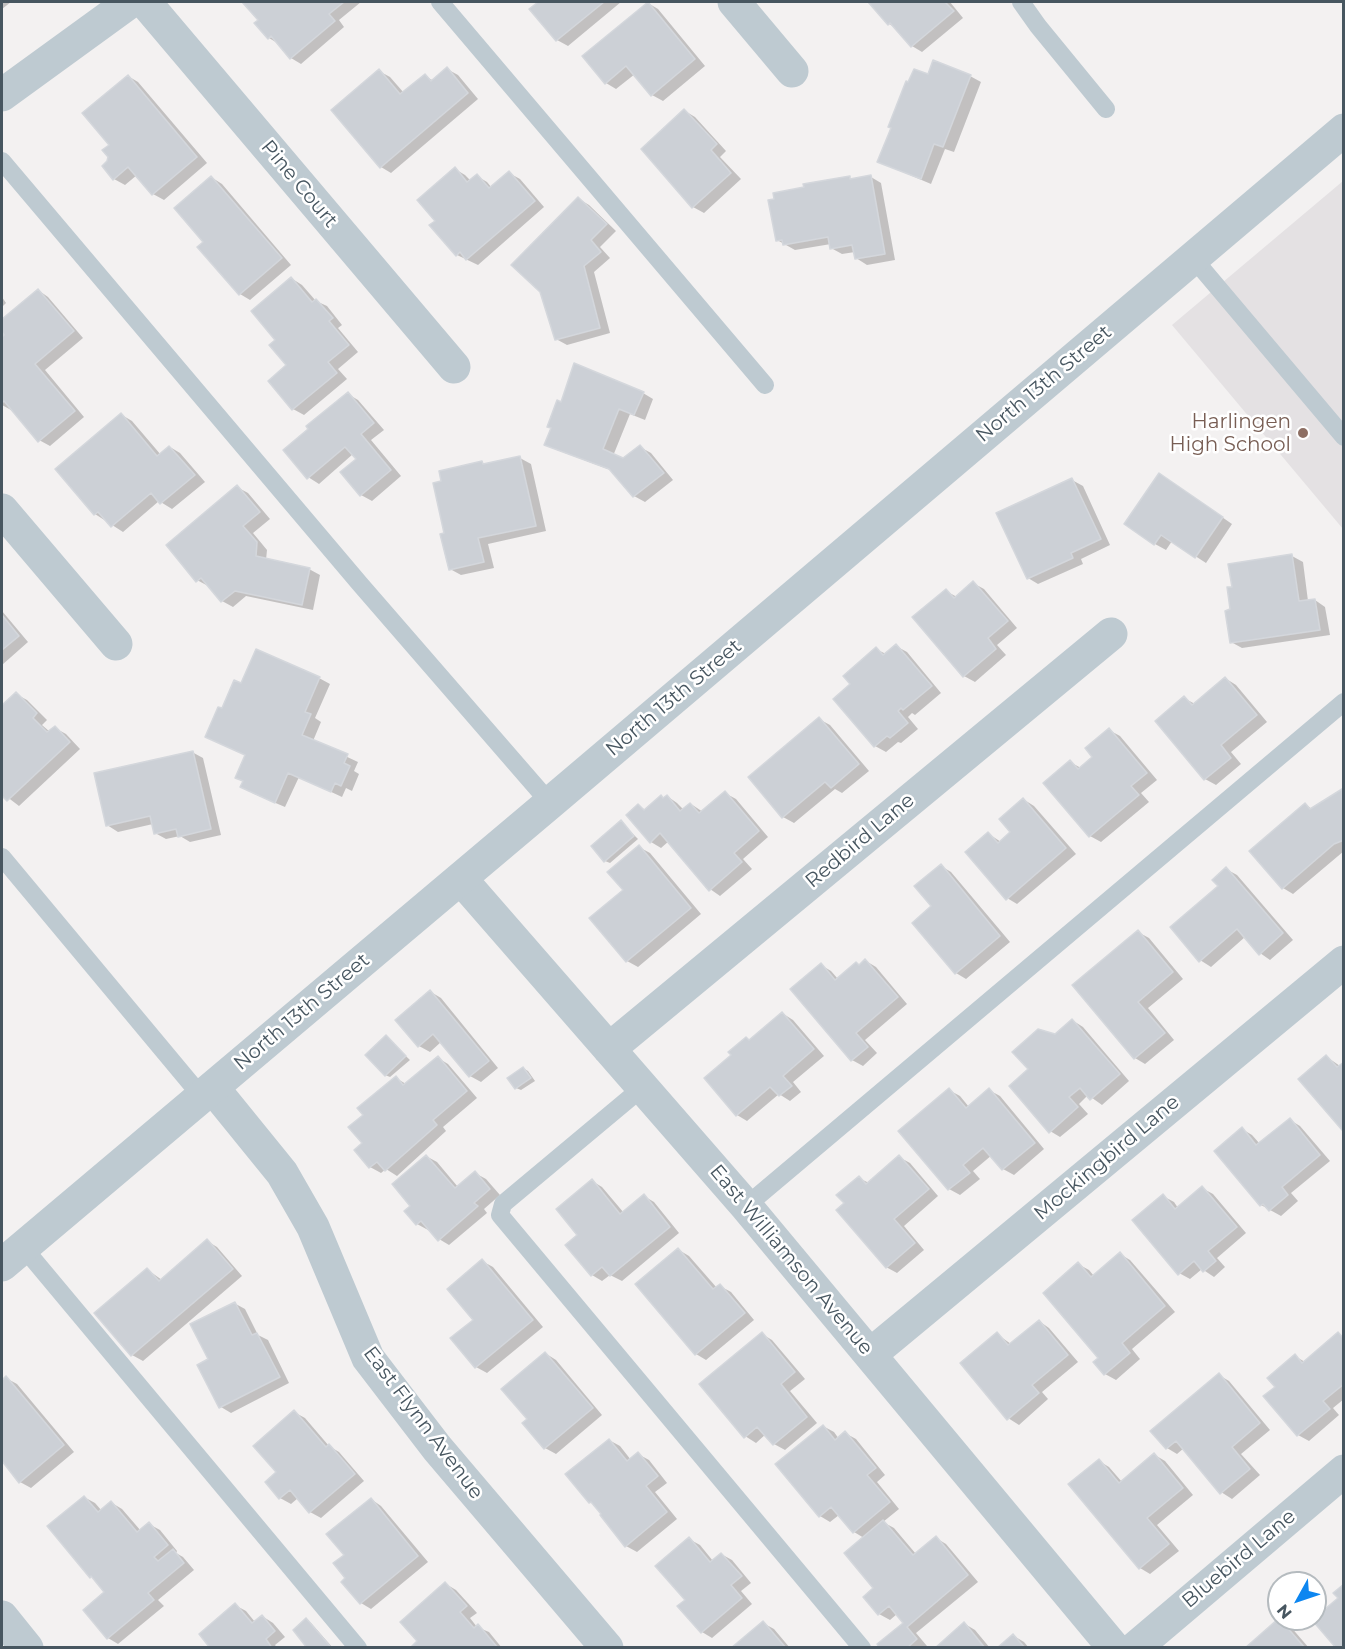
<!DOCTYPE html>
<style>
body{margin:0}
#map{position:relative;width:1345px;height:1649px;overflow:hidden;background:#f3f1f1;font-family:Montserrat,sans-serif}
canvas{display:block}
.frame{position:absolute;inset:0;border:3px solid #475660;pointer-events:none}
.north{position:absolute;left:1267px;top:1571px;width:60px;height:60px;box-sizing:border-box;background:#fff;border:2px solid #b5bbbf;border-radius:50%;rotate:230deg;font-size:16px;font-weight:700;line-height:24px;text-align:center;color:#475660}
.north::after{content:'';display:block;margin:auto;width:21px;height:27px;background:#0d86f0;clip-path:polygon(50% 0,100% 100%,50% 72%,0 100%)}
</style>
<div id="map">
<canvas width="1345" height="1649"></canvas>
<div class="frame"></div>
<div class="north">N</div>
</div>
<script>
const c = document.querySelector('canvas').getContext('2d');
c.lineJoin = 'round';
function paint(path, color) { c.fillStyle = color; c.fill(path, 'evenodd'); }
const poly = rows => new Path2D(rows.map(r => 'M' + r).join(''));
function trace(path, color, width, dash) { c.strokeStyle = color; c.lineWidth = width; c.lineCap = dash ? 'butt' : 'round'; c.setLineDash(dash || []); c.stroke(path); }
function write(font, color, halo, rows, align = 'center') {
  c.font = font + ' Montserrat,sans-serif'; c.lineWidth = 5; c.setLineDash([]); c.textBaseline = 'middle'; c.strokeStyle = halo; c.fillStyle = color; for (const [text, x, y, turn = 0] of rows) {
    c.save(); c.translate(x, y); c.rotate((+turn || 0) * Math.PI / 180); c.textAlign = isNaN(turn) ? turn : align; if (halo) c.strokeText(text, 0, 0); c.fillText(text, 0, 0); c.restore();
  }
}
const education = poly([
 [1343,181,1343,529,1172,325]
]);
const shadow = poly([
 [2,2,11,2,2,9],
 [244,2,361,2,339,20,344,27,301,64,291,58,279,44,269,38,260,20],
 [540,2,621,2,568,46,557,40,531,9],
 [870,2,950,2,963,18,922,52,912,46,898,29,889,24],
 [648,3,658,9,705,66,663,101,652,95,635,74,616,89,606,83],
 [447,69,458,75,478,99,391,173,381,167,379,71,390,77,404,93,425,76,434,81],
 [128,76,138,82,207,163,164,200,153,194,137,175,125,185,114,179,111,145],
 [928,76,970,76,981,82,954,152,945,149,931,184,879,162],
 [685,111,695,117,726,151,720,157,741,179,704,213,693,207],
 [455,169,465,175,471,181,477,176,487,182,492,188,509,173,520,179,544,207,478,265,457,255],
 [211,177,222,184,291,265,250,300,240,294,205,242],
 [871,177,881,183,895,260,867,265,856,258,855,252,842,254,831,248,831,244,795,250,777,240,849,178,853,180],
 [579,199,589,205,616,231,600,247,610,258,594,272,610,333,567,345,556,339],
 [291,278,302,285,316,301,327,306,342,325,338,328,358,352,338,369,347,379,304,415,293,409,270,381,288,366,277,340],
 [38,290,48,297,83,338,45,370,84,417,50,446,39,440,13,409,11,410,2,405,2,339,6,335,2,330,2,321],
 [2,297,6,303,2,307],
 [643,393,653,399,645,420,630,414,613,456,623,460,640,447,651,453,673,480,645,502,634,496,613,471,557,450,546,444,562,404],
 [348,394,358,400,384,430,371,440,401,476,372,501,361,495,358,460,353,454,319,484,308,477],
 [122,415,132,421,161,455,170,447,180,453,205,482,172,509,159,501,123,532,95,514],
 [520,458,531,464,546,531,488,544,494,568,461,575,450,569,446,534,482,463,485,465],
 [1072,480,1083,486,1110,545,1081,559,1083,564,1038,584,1028,578],
 [1170,481,1232,524,1206,563,1172,541,1166,550,1155,544],
 [237,487,248,493,270,519,253,533,267,550,266,560,309,569,320,575,313,610,246,596,233,607,222,601,209,585,208,586,197,580],
 [1292,556,1303,562,1308,601,1315,600,1325,607,1330,635,1242,648,1231,642,1234,588],
 [973,583,984,589,1017,628,997,645,1006,655,975,682,964,676,946,591,957,597],
 [2,611,28,642,2,665],
 [896,646,907,652,941,693,915,715,912,713,908,717,918,729,901,743,898,742,886,752,875,746,852,684,876,649,886,654],
 [319,678,330,684,315,718,321,722,313,741,358,762,354,771,359,774,352,791,346,788,342,797,299,777,285,807,252,793,244,781,247,755,223,710,242,685],
 [1225,678,1236,685,1267,722,1231,752,1241,764,1216,785,1205,779,1157,721,1184,698,1195,704],
 [16,694,27,700,47,720,42,725,50,732,55,728,66,734,80,749,19,806,2,793,2,707],
 [819,719,830,725,869,771,842,793,835,789,794,823,783,817,750,777],
 [1109,730,1120,736,1157,780,1141,793,1149,802,1101,842,1090,836,1070,762,1081,768,1095,757],
 [192,752,203,758,221,835,190,842,180,836,166,839,155,833,153,824,118,832,107,825],
 [1342,791,1344,851,1293,894,1283,888,1251,851,1305,804,1312,809],
 [725,793,736,799,768,837,743,859,752,869,720,896,710,889,669,841,661,848,651,842,638,806,646,810,667,796,677,803,684,810,691,804,703,812],
 [1023,799,1034,806,1076,854,1017,904,1007,898,989,834,1001,842,1012,832],
 [621,822,638,839,610,863,605,861],
 [639,847,650,853,701,914,638,967,627,961,591,919,625,890],
 [941,866,951,872,1010,942,966,979,956,973,933,906],
 [1226,869,1237,875,1293,940,1270,960,1260,953,1245,937,1211,967,1200,960],
 [1138,932,1149,938,1183,979,1148,1008,1174,1040,1145,1064,1135,1058],
 [866,961,876,967,907,1004,865,1040,877,1053,863,1066,852,1060,792,989,821,965,831,971,838,979],
 [431,992,441,998,498,1068,481,1082,470,1076,441,1042,430,1052,419,1046],
 [782,1013,793,1020,824,1056,793,1082,801,1092,790,1101,779,1094,747,1121,737,1115,750,1041],
 [1072,1020,1083,1027,1129,1081,1102,1105,1088,1095,1079,1104,1088,1114,1060,1137,1050,1131,1030,1070,1055,1035],
 [386,1037,410,1060,390,1077,385,1075],
 [1327,1057,1340,1066,1344,1064,1344,1130],
 [438,1058,448,1064,477,1098,443,1127,446,1131,397,1176,386,1169,381,1173,370,1167,356,1150,364,1143,396,1078,406,1084],
 [523,1068,528,1071,535,1081,521,1090,516,1088],
 [949,1090,960,1096,969,1107,989,1090,1000,1096,1044,1149,1014,1175,1003,1169,992,1155,973,1171,980,1179,960,1195,949,1189,900,1131],
 [1290,1120,1300,1126,1330,1161,1291,1193,1298,1201,1281,1216,1261,1205,1242,1129,1252,1135,1260,1144],
 [426,1156,437,1162,458,1187,475,1173,486,1179,500,1195,484,1209,487,1213,449,1245,439,1239,429,1229,428,1230,417,1224,406,1211,412,1206],
 [899,1157,910,1163,938,1196,904,1226,924,1250,897,1273,886,1267,846,1203,859,1178,869,1183],
 [592,1181,602,1187,624,1213,644,1196,654,1202,679,1233,622,1281,610,1275,602,1281,592,1275,579,1235],
 [1202,1188,1213,1194,1246,1233,1217,1258,1225,1267,1214,1277,1202,1269,1190,1279,1179,1273,1163,1196,1174,1202,1178,1208],
 [207,1241,217,1247,242,1276,143,1361,132,1355,96,1313,148,1270,162,1280],
 [679,1250,689,1256,717,1288,720,1286,731,1292,754,1320,706,1360,696,1354],
 [1120,1254,1130,1260,1175,1312,1132,1349,1140,1359,1116,1380,1105,1374,1078,1264,1089,1270,1094,1276],
 [482,1261,493,1267,543,1327,487,1373,476,1367,452,1339,475,1320],
 [234,1303,245,1309,258,1335,268,1340,289,1383,231,1413,221,1407,210,1360],
 [1039,1321,1049,1328,1078,1362,1042,1392,1048,1399,1019,1425,1008,1418,997,1334,1011,1344],
 [762,1334,772,1340,805,1379,790,1391,817,1423,785,1450,774,1444,766,1434,756,1443,745,1436],
 [1338,1334,1344,1337,1344,1399,1333,1408,1339,1415,1309,1441,1298,1435,1265,1397,1277,1387,1295,1356,1305,1362],
 [545,1353,556,1360,602,1415,556,1454,545,1448,524,1423,529,1419],
 [1219,1375,1229,1381,1270,1430,1241,1454,1260,1475,1232,1499,1221,1492,1184,1448,1177,1454,1167,1448],
 [6,1378,17,1384,74,1452,31,1488,20,1482,2,1459,2,1382],
 [294,1412,305,1418,329,1446,339,1452,364,1481,321,1518,310,1512,298,1498,291,1504,280,1498,278,1472],
 [823,1426,834,1432,839,1439,845,1433,856,1439,885,1475,877,1482,899,1509,883,1522,894,1528,916,1554,936,1538,946,1544,978,1582,916,1633,927,1646,925,1648,881,1648,905,1623,897,1614,890,1620,879,1614,864,1538,854,1532,839,1515,830,1522,820,1516],
 [609,1440,620,1446,631,1460,638,1454,649,1460,667,1483,655,1492,677,1519,637,1552,626,1546,597,1506,590,1502],
 [1155,1455,1165,1461,1193,1495,1157,1525,1179,1551,1150,1574,1140,1568,1099,1461,1109,1467,1122,1482],
 [84,1497,95,1503,102,1511,112,1503,122,1509,141,1531,149,1524,160,1530,177,1551,176,1553,183,1557,194,1570,158,1600,164,1606,118,1644,108,1638,106,1592,91,1576,50,1527],
 [371,1499,381,1506,428,1562,371,1609,361,1603,347,1578,346,1555],
 [689,1539,700,1545,713,1561,721,1554,732,1560,751,1583,741,1591,752,1604,712,1638,702,1632,687,1600],
 [446,1584,456,1590,477,1613,470,1618,477,1627,489,1632,502,1648,412,1648,419,1642],
 [235,1605,246,1611,255,1622,262,1616,273,1623,285,1637,275,1645,277,1648,212,1648],
 [307,1620,311,1623,333,1648,309,1648],
 [1280,1620,1290,1626,1309,1648,1247,1648],
 [763,1623,774,1629,790,1648,734,1648],
 [965,1624,975,1630,990,1648,937,1648],
 [1014,1636,1024,1642,1029,1648,999,1648]
]);
const building = poly([
 [242,2,344,2,329,14,335,21,290,59,271,36,268,39,254,23,258,20,242,2],
 [538,2,604,2,556,41,529,9,538,2],
 [648,2,695,59,651,96,626,66,605,84,582,56,648,2],
 [868,2,945,2,954,11,911,47,890,23,888,25,868,2],
 [933,60,971,75,943,147,934,144,921,179,877,162,891,128,888,127,906,81,908,82,914,69,928,74,933,60],
 [447,67,468,93,380,168,331,110,379,69,400,94,425,74,431,81,447,67],
 [128,75,197,157,152,195,128,167,113,180,102,166,107,161,108,157,102,150,109,145,82,113,128,75],
 [684,109,717,144,711,150,731,173,692,208,641,149,684,109],
 [455,167,467,182,477,174,489,188,509,171,535,201,466,260,460,252,456,256,429,225,435,221,417,200,455,167],
 [871,175,885,254,855,259,852,245,830,249,828,237,783,245,782,240,776,241,768,200,774,199,773,193,804,187,803,184,850,176,850,179,871,175],
 [211,176,282,258,239,295,197,247,203,242,174,208,211,176],
 [578,197,607,224,591,240,601,252,584,266,600,328,555,340,540,292,511,265,578,197],
 [291,277,312,302,316,299,333,318,329,321,349,345,328,362,337,373,292,410,268,381,286,365,269,345,275,340,251,311,291,277],
 [38,289,74,331,35,364,75,411,38,442,4,401,2,403,2,337,4,335,2,332,2,319,38,289],
 [574,363,644,392,634,415,619,409,603,449,623,458,640,445,664,473,633,497,609,469,544,445,551,428,547,427,557,400,561,402,574,363],
 [348,392,374,423,361,434,391,470,360,496,340,472,356,459,345,447,307,479,283,450,308,429,306,426,348,392],
 [121,413,157,456,169,446,195,475,160,504,151,493,111,527,98,512,94,515,55,469,121,413],
 [520,456,536,526,478,538,484,562,449,570,440,534,444,533,433,483,441,481,439,471,482,461,483,464,520,456],
 [1159,473,1223,517,1195,558,1161,535,1154,545,1124,524,1159,473],
 [1072,478,1101,539,1071,553,1073,558,1027,579,996,513,1072,478],
 [237,485,260,512,243,526,257,542,256,556,310,568,302,605,235,591,221,602,201,578,196,582,166,545,237,485],
 [1292,554,1299,601,1315,599,1320,630,1230,643,1225,611,1230,609,1227,587,1232,587,1228,564,1292,554],
 [973,581,1008,621,988,638,996,649,963,677,912,617,946,589,954,598,973,581],
 [2,615,19,636,2,650,2,615],
 [896,644,932,686,903,710,901,708,898,711,908,723,890,738,887,736,874,747,833,699,850,684,843,676,876,647,883,655,896,644],
 [256,649,320,677,305,712,311,714,302,735,348,754,344,763,350,766,341,786,335,783,331,792,288,773,275,803,240,787,243,781,235,778,245,755,205,737,218,707,222,708,234,680,241,683,256,649],
 [1225,677,1257,715,1221,745,1231,758,1204,780,1155,721,1184,696,1192,705,1225,677],
 [16,692,37,713,33,718,47,732,55,726,70,742,7,801,2,796,2,705,16,692],
 [819,717,859,764,831,788,825,782,782,818,748,777,819,717],
 [1109,728,1147,773,1131,786,1139,795,1089,837,1043,783,1070,760,1078,769,1092,757,1085,748,1109,728],
 [193,751,211,829,178,837,176,829,154,834,150,816,106,826,94,773,193,751],
 [1342,789,1344,840,1334,844,1282,889,1249,851,1305,803,1310,809,1342,789],
 [725,791,759,831,734,853,742,862,709,891,660,833,650,843,626,815,638,804,644,810,661,795,663,798,667,795,680,811,690,803,699,813,725,791],
 [1023,798,1066,848,1006,900,965,852,988,832,998,843,1010,832,999,819,1023,798],
 [621,820,634,836,604,862,591,846,621,820],
 [639,845,691,908,626,962,589,918,623,890,607,872,639,845],
 [941,864,1000,936,955,974,912,923,931,906,914,886,941,864],
 [1226,867,1283,933,1259,955,1237,929,1199,962,1170,927,1218,886,1212,880,1226,867],
 [1138,930,1173,972,1138,1002,1165,1033,1134,1059,1072,985,1138,930],
 [865,959,898,997,856,1033,868,1047,851,1061,790,989,821,963,835,980,856,962,859,965,865,959],
 [430,990,489,1061,469,1077,433,1034,418,1047,395,1020,430,990],
 [782,1012,814,1049,783,1076,792,1086,779,1096,770,1087,736,1116,704,1078,731,1055,728,1052,746,1037,749,1040,782,1012],
 [1072,1019,1120,1074,1090,1100,1080,1088,1069,1097,1078,1107,1049,1133,1009,1086,1028,1069,1012,1052,1038,1029,1055,1034,1072,1019],
 [386,1035,406,1056,385,1076,365,1055,386,1035],
 [1326,1055,1337,1067,1344,1062,1344,1128,1342,1130,1298,1079,1326,1055],
 [438,1056,467,1091,433,1120,437,1125,385,1171,377,1162,369,1168,354,1150,362,1143,348,1127,363,1115,357,1108,396,1076,403,1085,438,1056],
 [523,1067,531,1078,515,1089,507,1078,523,1067],
 [949,1088,966,1108,989,1088,1035,1143,1002,1170,983,1148,963,1165,970,1173,948,1190,898,1131,949,1088],
 [1290,1118,1320,1155,1282,1187,1288,1195,1269,1211,1263,1204,1260,1206,1214,1151,1242,1127,1256,1145,1290,1118],
 [426,1155,455,1188,475,1171,490,1189,474,1203,478,1206,438,1241,421,1221,416,1225,404,1211,410,1206,392,1184,426,1155],
 [899,1155,929,1189,894,1219,915,1243,886,1268,836,1210,844,1203,836,1195,859,1176,866,1184,899,1155],
 [592,1179,620,1214,644,1194,670,1227,610,1276,602,1267,591,1276,565,1245,577,1235,556,1209,592,1179],
 [1202,1186,1237,1227,1208,1251,1216,1261,1203,1272,1194,1261,1178,1275,1132,1220,1163,1194,1175,1209,1202,1186],
 [207,1239,233,1269,131,1356,94,1313,147,1268,159,1281,207,1239],
 [678,1248,713,1289,720,1284,745,1313,695,1355,635,1284,678,1248],
 [1120,1252,1165,1306,1122,1343,1130,1353,1104,1375,1093,1362,1098,1358,1043,1293,1078,1262,1091,1277,1120,1252],
 [482,1259,533,1320,475,1368,450,1338,473,1320,447,1289,482,1259],
 [235,1302,252,1335,257,1333,280,1377,219,1408,197,1365,208,1359,190,1324,235,1302],
 [1039,1320,1068,1355,1032,1385,1039,1393,1007,1420,960,1363,997,1332,1008,1345,1039,1320],
 [762,1332,795,1372,781,1384,807,1417,773,1445,757,1427,744,1438,699,1384,762,1332],
 [1338,1332,1344,1339,1344,1384,1323,1401,1330,1409,1297,1436,1263,1396,1275,1387,1267,1378,1295,1354,1302,1363,1338,1332],
 [545,1352,593,1408,544,1449,522,1423,527,1419,501,1389,545,1352],
 [1219,1373,1260,1423,1232,1447,1250,1469,1220,1494,1176,1441,1166,1449,1150,1431,1219,1373],
 [6,1376,64,1445,19,1483,2,1461,2,1380,6,1376],
 [294,1410,326,1447,329,1444,355,1474,309,1513,290,1490,279,1499,265,1482,276,1472,253,1446,294,1410],
 [823,1425,835,1440,845,1431,876,1468,867,1475,890,1502,853,1533,831,1507,819,1517,775,1464,823,1425],
 [609,1439,627,1461,638,1452,658,1476,646,1486,667,1512,625,1547,600,1515,601,1514,591,1502,589,1503,565,1474,609,1439],
 [1154,1453,1183,1488,1147,1518,1169,1544,1139,1569,1068,1484,1099,1459,1119,1483,1154,1453],
 [84,1496,98,1512,111,1501,137,1532,149,1522,168,1545,154,1557,158,1561,173,1549,184,1563,148,1593,154,1600,107,1639,83,1610,104,1592,91,1576,90,1578,47,1526,84,1496],
 [371,1498,418,1556,360,1604,341,1582,345,1578,333,1563,344,1555,326,1534,371,1498],
 [883,1520,913,1555,936,1536,968,1575,907,1627,917,1639,907,1648,879,1648,877,1644,903,1623,889,1606,878,1615,863,1597,873,1588,844,1553,883,1520],
 [689,1537,710,1562,721,1553,742,1576,731,1585,742,1598,701,1633,677,1606,685,1600,655,1566,689,1537],
 [445,1582,467,1606,460,1612,474,1628,478,1624,498,1648,410,1648,417,1641,400,1622,445,1582],
 [1344,1584,1344,1648,1336,1648,1312,1620,1338,1598,1333,1593,1344,1584],
 [235,1603,252,1623,262,1615,275,1631,266,1639,272,1648,210,1648,199,1634,235,1603],
 [306,1618,330,1646,328,1648,307,1648,293,1630,306,1618],
 [1279,1618,1305,1648,1245,1648,1279,1618],
 [763,1621,786,1648,731,1648,763,1621],
 [964,1622,985,1648,935,1648,964,1622],
 [1013,1634,1025,1648,997,1648,1013,1634]
]);
const service = poly([
 [440,2,765,385],
 [1021,2,1038,26,1106,109],
 [2,161,360,584,550,803],
 [1193,258,1344,437],
 [2,857,202,1097],
 [643,1087,503,1204,500,1215,862,1648],
 [746,1206,1344,702],
 [23,1247,358,1648]
]);
const minor = poly([
 [145,2,454,367],
 [734,2,792,71],
 [2,95,130,2],
 [2,510,116,644],
 [461,879,746,1206,1114,1648],
 [609,1049,1111,634],
 [213,1088,282,1173,313,1227,368,1358,437,1448,607,1648],
 [871,1354,1344,962],
 [1135,1648,1344,1471]
]);
const tertiary = poly([
 [2,1265,550,803,1344,130],
 [2,1617,27,1648]
]);
const markers = [
 [1303,433,6,"#8d6e63"]
];
const streetNames = [
 ["Pine Court",299,184,50],
 ["North 13th Street",1044,384,-40],
 ["North 13th Street",674,698,-40],
 ["Redbird Lane",860,841,-40],
 ["North 13th Street",302,1012,-40],
 ["Mockingbird Lane",1107,1158,-40],
 ["East Williamson Avenue",791,1260,50],
 ["East Flynn Avenue",423,1423,53],
 ["Bluebird Lane",1239,1559,-40]
];
const educationNames = [
 ["Harlingen",1291,422],
 ["High School",1291,445]
];
paint(education, '#e4e1e3');
paint(shadow, '#0003');
paint(building, '#ccd0d6');
trace(building, '#d4d7dc', 1.5);
trace(service, '#becad1', 18);
trace(minor, '#becad1', 33);
trace(tertiary, '#becad1', 33);
for (const [x, y, r, color] of markers) { const dot = new Path2D(); dot.arc(x, y, r, 0, 2 * Math.PI); c.fillStyle = color; c.fill(dot); trace(dot, '#fff', 2); }
write('20px', '#475660', '#fff', streetNames);
write('20px', '#785e54', '#fff', educationNames, 'right');
</script>
